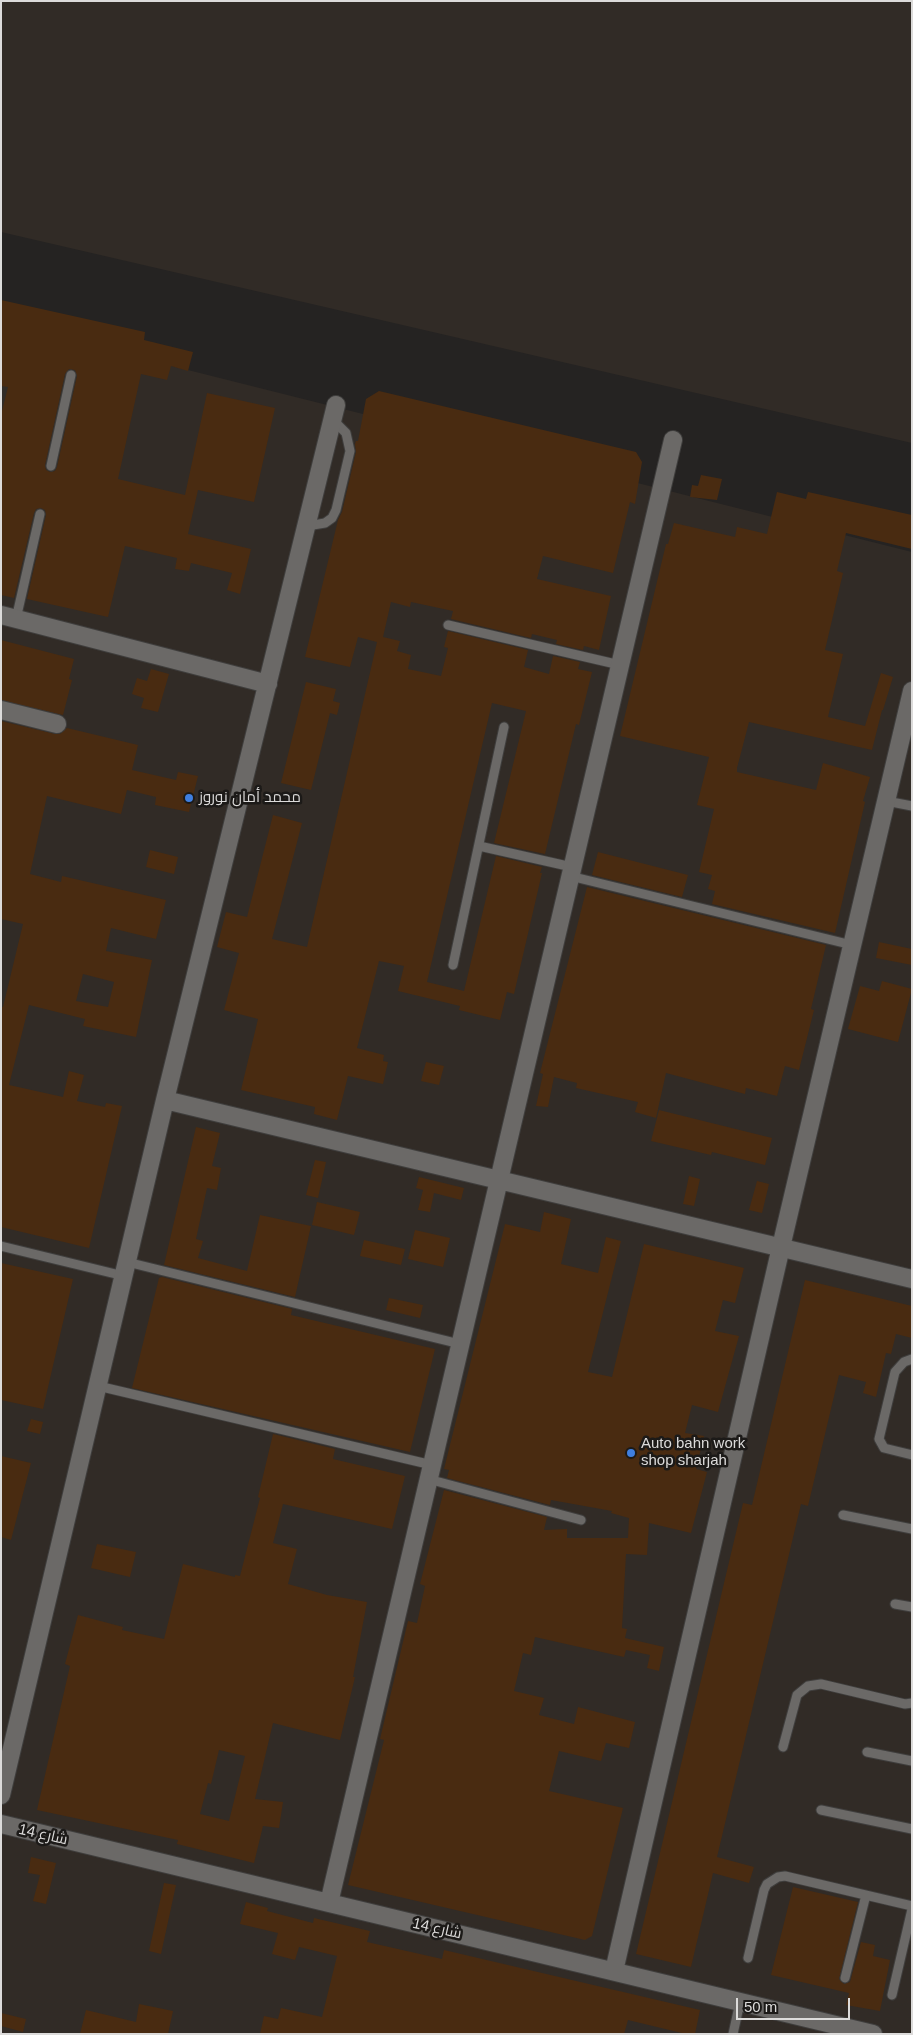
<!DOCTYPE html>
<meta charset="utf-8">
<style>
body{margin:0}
#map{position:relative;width:913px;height:2035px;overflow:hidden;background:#252322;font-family:Helvetica,sans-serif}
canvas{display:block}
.frame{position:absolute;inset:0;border:2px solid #dcdbda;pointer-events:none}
.scale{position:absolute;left:736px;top:1998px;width:114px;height:22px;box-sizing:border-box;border:2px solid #dcdbda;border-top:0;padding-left:6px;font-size:15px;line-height:18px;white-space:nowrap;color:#dcdbda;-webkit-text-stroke:4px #1c1a18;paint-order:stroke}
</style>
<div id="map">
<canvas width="913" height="2035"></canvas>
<div class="frame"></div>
<div class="scale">50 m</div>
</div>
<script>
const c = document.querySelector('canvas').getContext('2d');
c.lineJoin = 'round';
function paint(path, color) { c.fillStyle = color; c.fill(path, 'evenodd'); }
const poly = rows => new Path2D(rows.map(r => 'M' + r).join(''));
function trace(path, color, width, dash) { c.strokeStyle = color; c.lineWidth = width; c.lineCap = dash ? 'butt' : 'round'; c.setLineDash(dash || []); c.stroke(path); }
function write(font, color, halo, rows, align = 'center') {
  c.font = font + ' Helvetica,Cairo,sans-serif'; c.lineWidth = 5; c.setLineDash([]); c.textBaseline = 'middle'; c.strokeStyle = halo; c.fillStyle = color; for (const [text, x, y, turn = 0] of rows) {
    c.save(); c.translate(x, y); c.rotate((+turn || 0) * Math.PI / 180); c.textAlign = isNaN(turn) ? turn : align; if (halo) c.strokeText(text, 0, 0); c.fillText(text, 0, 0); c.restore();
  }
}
const built = poly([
 [1,1,912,1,912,443,1,232],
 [1,323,912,552,912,2034,1,2034]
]);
const building = poly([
 [1,300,145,332,144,340,193,352,188,371,171,366,167,380,141,374,118,479,185,495,207,393,275,408,254,502,198,490,188,534,251,549,240,594,227,590,232,573,191,563,189,571,175,569,177,558,125,546,108,617,27,599,46,515,45,510,41,508,36,509,34,513,14,598,1,595,1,415,8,387,1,386],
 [69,369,75,370,77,376,57,467,55,471,50,472,46,470,45,465,65,374],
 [379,391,636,452,642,462,635,504,630,502,613,573,543,556,537,579,611,596,599,650,584,646,583,650,556,644,557,640,532,634,531,638,451,619,453,611,411,602,410,607,391,602,383,637,400,641,397,651,411,655,408,669,441,676,448,648,444,647,448,631,528,650,524,667,549,674,553,656,580,662,578,669,592,672,579,725,576,724,545,854,494,843,526,711,492,703,427,982,464,991,496,856,542,867,540,873,542,873,514,994,507,992,500,1020,459,1010,460,1006,398,991,404,966,379,961,357,1048,384,1055,383,1061,388,1062,383,1084,348,1076,337,1120,314,1114,315,1107,241,1090,258,1019,224,1010,239,953,217,947,226,912,247,917,273,815,302,823,272,939,307,947,377,642,358,637,350,667,305,657,338,520,342,512,356,452,355,444,356,441,358,441,366,399],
 [701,475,722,479,717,500,690,497,692,485,698,486],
 [777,492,806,499,808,492,912,515,912,549,846,533,837,571,843,573,825,650,843,654,828,717,865,726,881,673,893,677,883,710,882,710,872,750,749,722,737,768,737,772,816,790,823,763,870,777,863,801,865,802,835,933,712,904,715,891,708,889,712,875,699,872,714,809,697,805,709,757,620,736,666,544,668,544,674,523,735,537,737,527,767,534],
 [1,640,74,659,69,679,72,680,63,715,1,700],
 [151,669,169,674,158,712,141,708,144,698,132,694,137,678,147,681],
 [306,682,336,689,333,701,340,703,337,715,330,713,311,790,281,783],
 [1,721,55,734,60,734,67,728,138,745,132,770,176,780,178,772,198,776,189,812,155,805,156,797,127,790,121,814,47,796,30,874,61,882,62,876,166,900,156,939,111,928,106,951,152,960,136,1037,83,1026,85,1019,29,1005,9,1085,63,1097,69,1071,84,1075,77,1101,105,1107,106,1103,122,1106,89,1248,1,1227,1,1007,3,1007,23,924,1,919],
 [83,974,114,982,108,1007,76,1001],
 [150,850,178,857,174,874,146,867],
 [598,852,688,875,682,897,592,875],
 [587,887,826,945,811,1009,814,1010,799,1070,785,1066,777,1096,746,1088,745,1094,666,1073,656,1118,635,1112,638,1102,576,1088,577,1083,554,1077,548,1107,536,1106,543,1074,540,1073],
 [879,942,912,949,912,965,876,958],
 [882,981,912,989,898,1042,848,1029,860,986,879,991],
 [426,1062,444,1066,439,1085,421,1081],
 [659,1110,772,1138,765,1165,712,1152,711,1155,651,1141],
 [196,1127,220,1133,212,1166,221,1168,217,1190,207,1188,196,1239,203,1241,198,1258,247,1271,260,1215,311,1226,295,1297,164,1265],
 [315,1160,326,1162,318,1198,306,1195],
 [689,1176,700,1179,694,1206,683,1204],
 [419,1177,464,1188,461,1200,434,1193,430,1212,418,1210,423,1190,416,1188],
 [757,1181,769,1184,762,1213,749,1210],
 [317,1202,360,1212,354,1235,312,1225],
 [544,1212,571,1219,561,1264,598,1273,606,1237,621,1241,588,1372,612,1377,644,1244,744,1268,735,1303,723,1300,715,1331,739,1336,718,1412,692,1405,685,1433,704,1436,696,1469,707,1472,691,1533,649,1523,647,1555,626,1554,622,1628,627,1629,625,1638,664,1647,659,1671,647,1668,650,1655,626,1650,624,1657,535,1637,531,1655,523,1653,514,1691,544,1698,539,1715,574,1724,578,1707,635,1722,629,1748,606,1743,601,1761,559,1751,549,1791,623,1808,592,1936,585,1940,348,1885,384,1740,380,1739,408,1621,417,1623,425,1586,420,1584,444,1490,547,1517,544,1530,567,1529,567,1538,628,1538,629,1518,611,1513,612,1511,551,1500,550,1505,447,1478,449,1470,444,1469,505,1224,540,1232],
 [415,1230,450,1238,443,1267,408,1259],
 [364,1240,405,1249,401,1265,360,1256],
 [1,1263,73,1279,43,1409,1,1400],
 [162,1277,292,1309,291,1315,435,1349,410,1452,132,1388,159,1278],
 [805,1280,912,1306,912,1338,896,1334,891,1354,886,1353,876,1397,863,1393,866,1382,839,1375,808,1506,801,1504,717,1857,754,1867,749,1883,713,1873,691,1967,636,1954,743,1503,752,1505],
 [389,1298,423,1305,420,1318,386,1310],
 [31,1419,43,1422,40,1434,27,1431],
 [273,1434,335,1449,333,1459,405,1476,392,1529,283,1504,273,1543,297,1549,288,1584,327,1595,367,1602,353,1677,355,1677,340,1740,273,1723,255,1799,283,1802,279,1828,263,1826,254,1863,177,1844,178,1840,37,1810,70,1666,65,1664,78,1615,123,1627,122,1630,164,1639,183,1564,235,1577,235,1575,240,1576,260,1498,258,1497],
 [219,1750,245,1756,229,1821,200,1814,208,1783,211,1784],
 [1,1456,31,1463,11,1540,1,1537],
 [97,1544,136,1552,130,1577,91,1568],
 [31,1857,56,1863,46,1904,33,1901,40,1875,28,1873],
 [164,1883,176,1885,161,1954,149,1951],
 [793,1887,858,1902,839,1979,844,1984,850,1982,861,1942,875,1945,873,1956,890,1960,880,2011,846,2005,849,1993,771,1975],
 [246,1902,268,1908,267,1911,313,1923,314,1918,370,1931,367,1942,442,1959,444,1950,700,2010,695,2034,686,2034,628,2020,624,2034,260,2034,264,2016,278,2019,281,2008,322,2017,337,1956,299,1947,295,1960,272,1954,278,1933,240,1924],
 [139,2004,173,2011,168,2034,80,2034,86,2010,136,2022],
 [1,2013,26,2019,23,2032,1,2026]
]);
const service = poly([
 [51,466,71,375],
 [307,526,325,523,332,518,336,510,350,451,346,433,333,420],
 [16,619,40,514],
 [448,625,620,665],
 [886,801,912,806],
 [479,846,572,867],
 [570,876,852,945],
 [453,965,504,727],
 [1,1246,124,1276],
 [127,1262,460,1344],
 [912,1359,904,1362,895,1372,879,1439,884,1448,912,1455],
 [98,1386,432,1465],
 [428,1479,581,1520],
 [843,1515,912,1529],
 [895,1604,912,1607],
 [783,1747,797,1695,808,1686,821,1684,905,1704,912,1703],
 [867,1752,912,1761],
 [821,1810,912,1829],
 [748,1958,764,1890,767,1884,778,1877,785,1876,912,1906],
 [845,1978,866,1895],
 [892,1995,912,1909],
 [733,2034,740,2002]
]);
const minor = poly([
 [1,615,268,684],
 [1,710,57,724],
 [165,1100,912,1279],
 [1,1795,165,1100,336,405],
 [1,1824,873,2034],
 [329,1903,673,440],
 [614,1971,781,1247,912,691]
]);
const markers = [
 [189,798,5,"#3f7fe0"],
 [631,1453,5,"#3f7fe0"]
];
const poiNames = [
 ["محمد أمان نوروز",199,798],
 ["Auto bahn work",641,1444],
 ["shop sharjah",641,1461]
];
const streetNames = [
 ["شارع 14",43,1835,13],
 ["شارع 14",437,1929,13]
];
paint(built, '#312b26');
paint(building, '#492b11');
trace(service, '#3f3e3d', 11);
trace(minor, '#3f3e3d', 20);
trace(service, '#6b6967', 9);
trace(minor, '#6b6967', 18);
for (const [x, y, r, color] of markers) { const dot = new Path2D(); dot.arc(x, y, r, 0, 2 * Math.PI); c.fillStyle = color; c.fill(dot); trace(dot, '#1c1a18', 2); }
write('15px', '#dcdbda', '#1c1a18', poiNames, 'left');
write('15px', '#dcdbda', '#1c1a18', streetNames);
</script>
